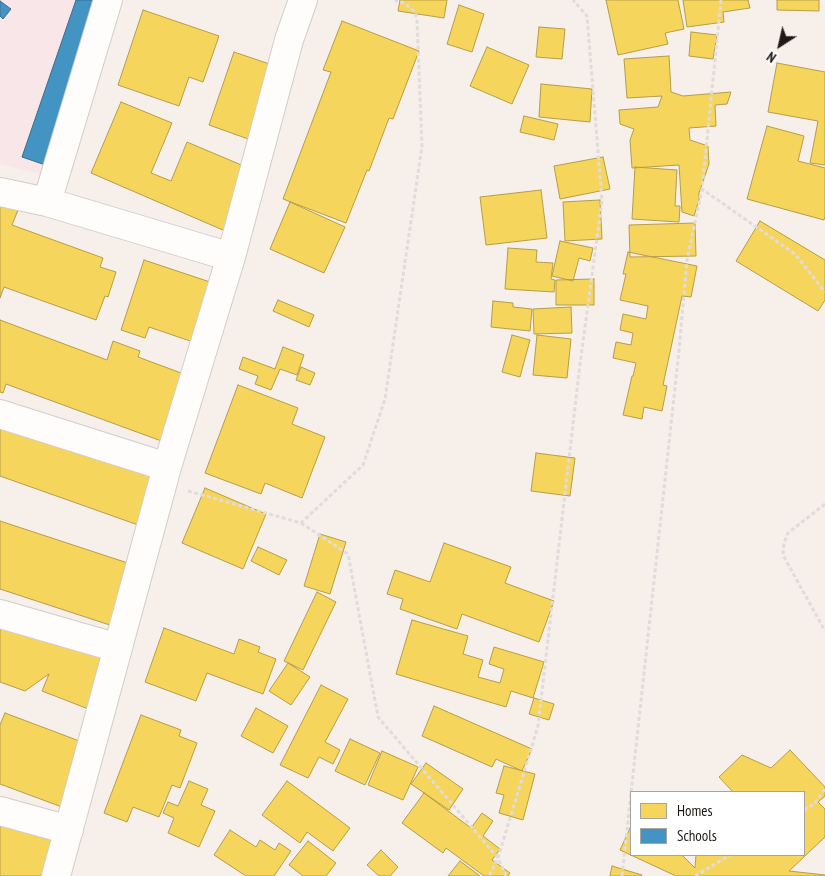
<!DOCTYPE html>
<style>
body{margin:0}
#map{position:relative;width:825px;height:876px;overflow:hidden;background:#f7efea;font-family:"PT Sans Narrow",sans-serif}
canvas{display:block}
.legend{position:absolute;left:630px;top:791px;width:175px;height:65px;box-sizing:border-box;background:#fff;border:1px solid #a6a3a2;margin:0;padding:6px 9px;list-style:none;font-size:15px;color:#201a16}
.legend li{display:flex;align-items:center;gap:10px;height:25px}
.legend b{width:25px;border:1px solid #a6a3a2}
.north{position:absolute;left:755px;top:20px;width:50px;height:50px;-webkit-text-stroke:4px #fff;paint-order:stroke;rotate:215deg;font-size:14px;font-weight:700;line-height:20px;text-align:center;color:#201a16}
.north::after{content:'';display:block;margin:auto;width:18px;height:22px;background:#201a16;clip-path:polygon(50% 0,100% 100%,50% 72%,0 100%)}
</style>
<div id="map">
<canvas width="825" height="876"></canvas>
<ul class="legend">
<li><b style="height:14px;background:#f6d55c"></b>Homes</li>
<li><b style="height:14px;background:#4393c3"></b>Schools</li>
</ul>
<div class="north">N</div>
</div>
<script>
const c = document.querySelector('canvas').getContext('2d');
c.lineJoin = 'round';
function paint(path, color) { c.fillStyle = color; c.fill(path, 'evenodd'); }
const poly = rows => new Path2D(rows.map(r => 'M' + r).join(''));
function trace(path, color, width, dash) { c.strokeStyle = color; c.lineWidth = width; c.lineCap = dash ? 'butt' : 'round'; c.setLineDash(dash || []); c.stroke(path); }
const education = poly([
 [0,0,97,0,45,175,0,164]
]);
const homes = poly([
 [400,0,447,0,444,18,398,11,400,0],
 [606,0,678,0,684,29,665,33,668,44,618,55,606,0],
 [683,0,748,0,750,8,723,12,724,22,687,27,683,0],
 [777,0,819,0,819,11,777,10,777,0],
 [459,5,484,14,472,52,447,44,459,5],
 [143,10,219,36,203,82,189,77,179,106,118,85,143,10],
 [342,21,419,51,393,119,389,118,369,171,367,170,346,223,283,199,331,72,323,70,342,21],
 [539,27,565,29,562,59,536,57,539,27],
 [691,32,717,35,713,59,689,56,691,32],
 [487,47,529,65,512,104,470,86,487,47],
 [234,52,290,71,265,145,209,125,234,52],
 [669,56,671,92,683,96,731,92,727,104,715,105,716,126,689,128,690,140,708,146,709,164,699,193,699,200,694,216,682,212,679,165,632,168,630,140,634,129,620,124,619,110,658,107,662,96,627,98,624,59,669,56],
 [777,63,825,72,825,165,810,163,818,121,768,112,777,63],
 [541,84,592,89,590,122,539,117,541,84],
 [121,102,172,123,151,173,171,181,187,142,265,175,239,237,91,173,121,102],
 [524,116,558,124,554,140,520,132,524,116],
 [767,126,804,136,798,161,825,168,825,216,824,220,747,199,767,126],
 [603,157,610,189,560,199,554,166,603,157],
 [635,167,677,170,675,206,680,206,679,222,632,219,635,167],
 [541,190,547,238,486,245,480,197,541,190],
 [600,200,602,239,565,241,563,202,600,200],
 [290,202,345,227,324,273,270,249,290,202],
 [0,203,18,210,12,225,103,258,100,267,116,272,108,297,105,296,96,320,4,287,0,298,0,203],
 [760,221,825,260,825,300,818,311,736,261,760,221],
 [695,223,696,256,630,257,629,225,695,223],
 [560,241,593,248,590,261,579,258,573,281,552,276,560,241],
 [508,248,537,250,536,262,553,263,551,279,555,280,554,292,505,289,508,248],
 [628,252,697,266,691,297,682,296,663,385,667,386,662,411,644,407,642,419,623,415,632,376,633,376,636,363,613,358,616,342,631,345,633,333,620,330,623,314,646,319,648,306,620,300,626,274,623,274,628,252],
 [144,260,216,284,196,343,149,327,145,338,121,330,144,260],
 [594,279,594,305,556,305,556,280,594,279],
 [278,300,314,315,309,327,273,311,278,300],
 [493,301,513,303,513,307,532,309,530,331,491,327,493,301],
 [571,307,572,333,534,334,533,309,571,307],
 [0,320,107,360,113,341,140,351,138,357,200,380,175,446,6,384,3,393,0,392,0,320],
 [512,335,530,340,520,377,502,372,512,335],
 [537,335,571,339,567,378,533,375,537,335],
 [283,347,304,355,297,375,280,369,271,390,255,384,258,376,239,369,243,357,275,369,283,347],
 [301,367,315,373,310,385,296,380,301,367],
 [238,385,298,408,292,424,325,437,302,498,265,483,261,494,205,473,238,385],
 [0,414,160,471,141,526,0,476,0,414],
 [536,453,575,458,570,496,531,491,536,453],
 [205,488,266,514,243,569,182,543,205,488],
 [0,521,146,569,125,630,0,589,0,521],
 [320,534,346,542,330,594,304,586,320,534],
 [444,543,511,567,505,583,554,601,539,642,462,614,457,629,400,609,403,599,387,594,395,570,430,582,444,543],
 [258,547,287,560,279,575,251,561,258,547],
 [317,592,336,602,303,670,284,661,317,592],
 [0,616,113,651,91,710,42,691,49,674,25,691,0,682,0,616],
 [412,620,468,636,463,654,483,660,478,677,500,683,504,669,489,664,494,647,544,662,533,698,511,691,506,707,396,674,412,620],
 [164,628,234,654,239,639,260,647,258,652,276,659,263,694,207,673,196,701,145,682,164,628],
 [288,663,310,677,291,705,269,691,288,663],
 [321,685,348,699,325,742,340,750,333,764,319,757,308,778,280,765,321,685],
 [534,698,554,704,549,720,529,714,534,698],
 [434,706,532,749,522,771,496,759,492,767,422,736,434,706],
 [256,708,288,726,273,753,241,736,256,708],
 [5,713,90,745,62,807,0,784,0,725,5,713],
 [141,715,181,730,179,736,197,743,180,788,172,785,159,817,133,807,127,822,104,813,141,715],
 [350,739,380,753,365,785,335,771,350,739],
 [790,750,825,787,825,796,818,802,825,809,825,837,789,871,825,875,825,876,676,876,620,850,631,826,631,855,682,855,695,868,696,855,804,855,804,792,733,792,719,777,742,755,771,768,790,750],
 [382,751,418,767,403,800,368,785,382,751],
 [426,763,463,789,449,810,411,784,426,763],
 [504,766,535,774,523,820,499,813,504,795,496,793,504,766],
 [189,781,208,789,201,805,215,811,199,847,168,833,174,818,163,813,168,802,178,806,189,781],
 [287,781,350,828,333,851,307,832,300,843,262,815,287,781],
 [424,793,471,828,482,813,493,821,483,836,500,849,492,860,510,873,508,876,484,876,446,848,443,853,402,823,424,793],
 [0,818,66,840,49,876,42,874,42,876,0,876,0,818],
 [230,830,256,847,260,840,275,850,279,843,291,851,274,876,246,876,214,855,230,830],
 [308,841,336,863,326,876,303,876,289,865,308,841],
 [381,850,398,867,390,876,379,876,367,865,381,850],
 [460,861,480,876,448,876,460,861],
 [612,866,642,875,641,876,610,876,612,866]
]);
const schools = poly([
 [76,0,119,0,60,170,22,157,76,0],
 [0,1,11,9,3,19,0,16,0,1]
]);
const path = poly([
 [721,0,702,189,795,254,825,292],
 [188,491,301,523,363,465,385,399,422,146,417,21,415,12,404,3,395,0],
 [825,504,788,533,784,543,783,555,825,631],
 [301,523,348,554,378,717,498,858,489,876],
 [804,810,815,803,825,789],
 [506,876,498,858,538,726,580,364,602,201,587,16,573,0],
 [622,876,679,351,687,260,702,189],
 [695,876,730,855]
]);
const minor = poly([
 [0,192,47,202,231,257],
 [47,202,108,0],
 [0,414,167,467],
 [0,614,118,648],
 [0,811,69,830],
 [56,876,167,467,231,257,289,40,303,0]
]);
paint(education, '#f8e6e8');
paint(homes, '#f6d55c');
trace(homes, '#b69d47', 1);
paint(schools, '#4393c3');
trace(schools, '#386f8f', 1);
trace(minor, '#d3ccc8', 30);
trace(path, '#dfdcdb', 3, [4, 2.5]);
trace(minor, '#fefdfc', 28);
</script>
